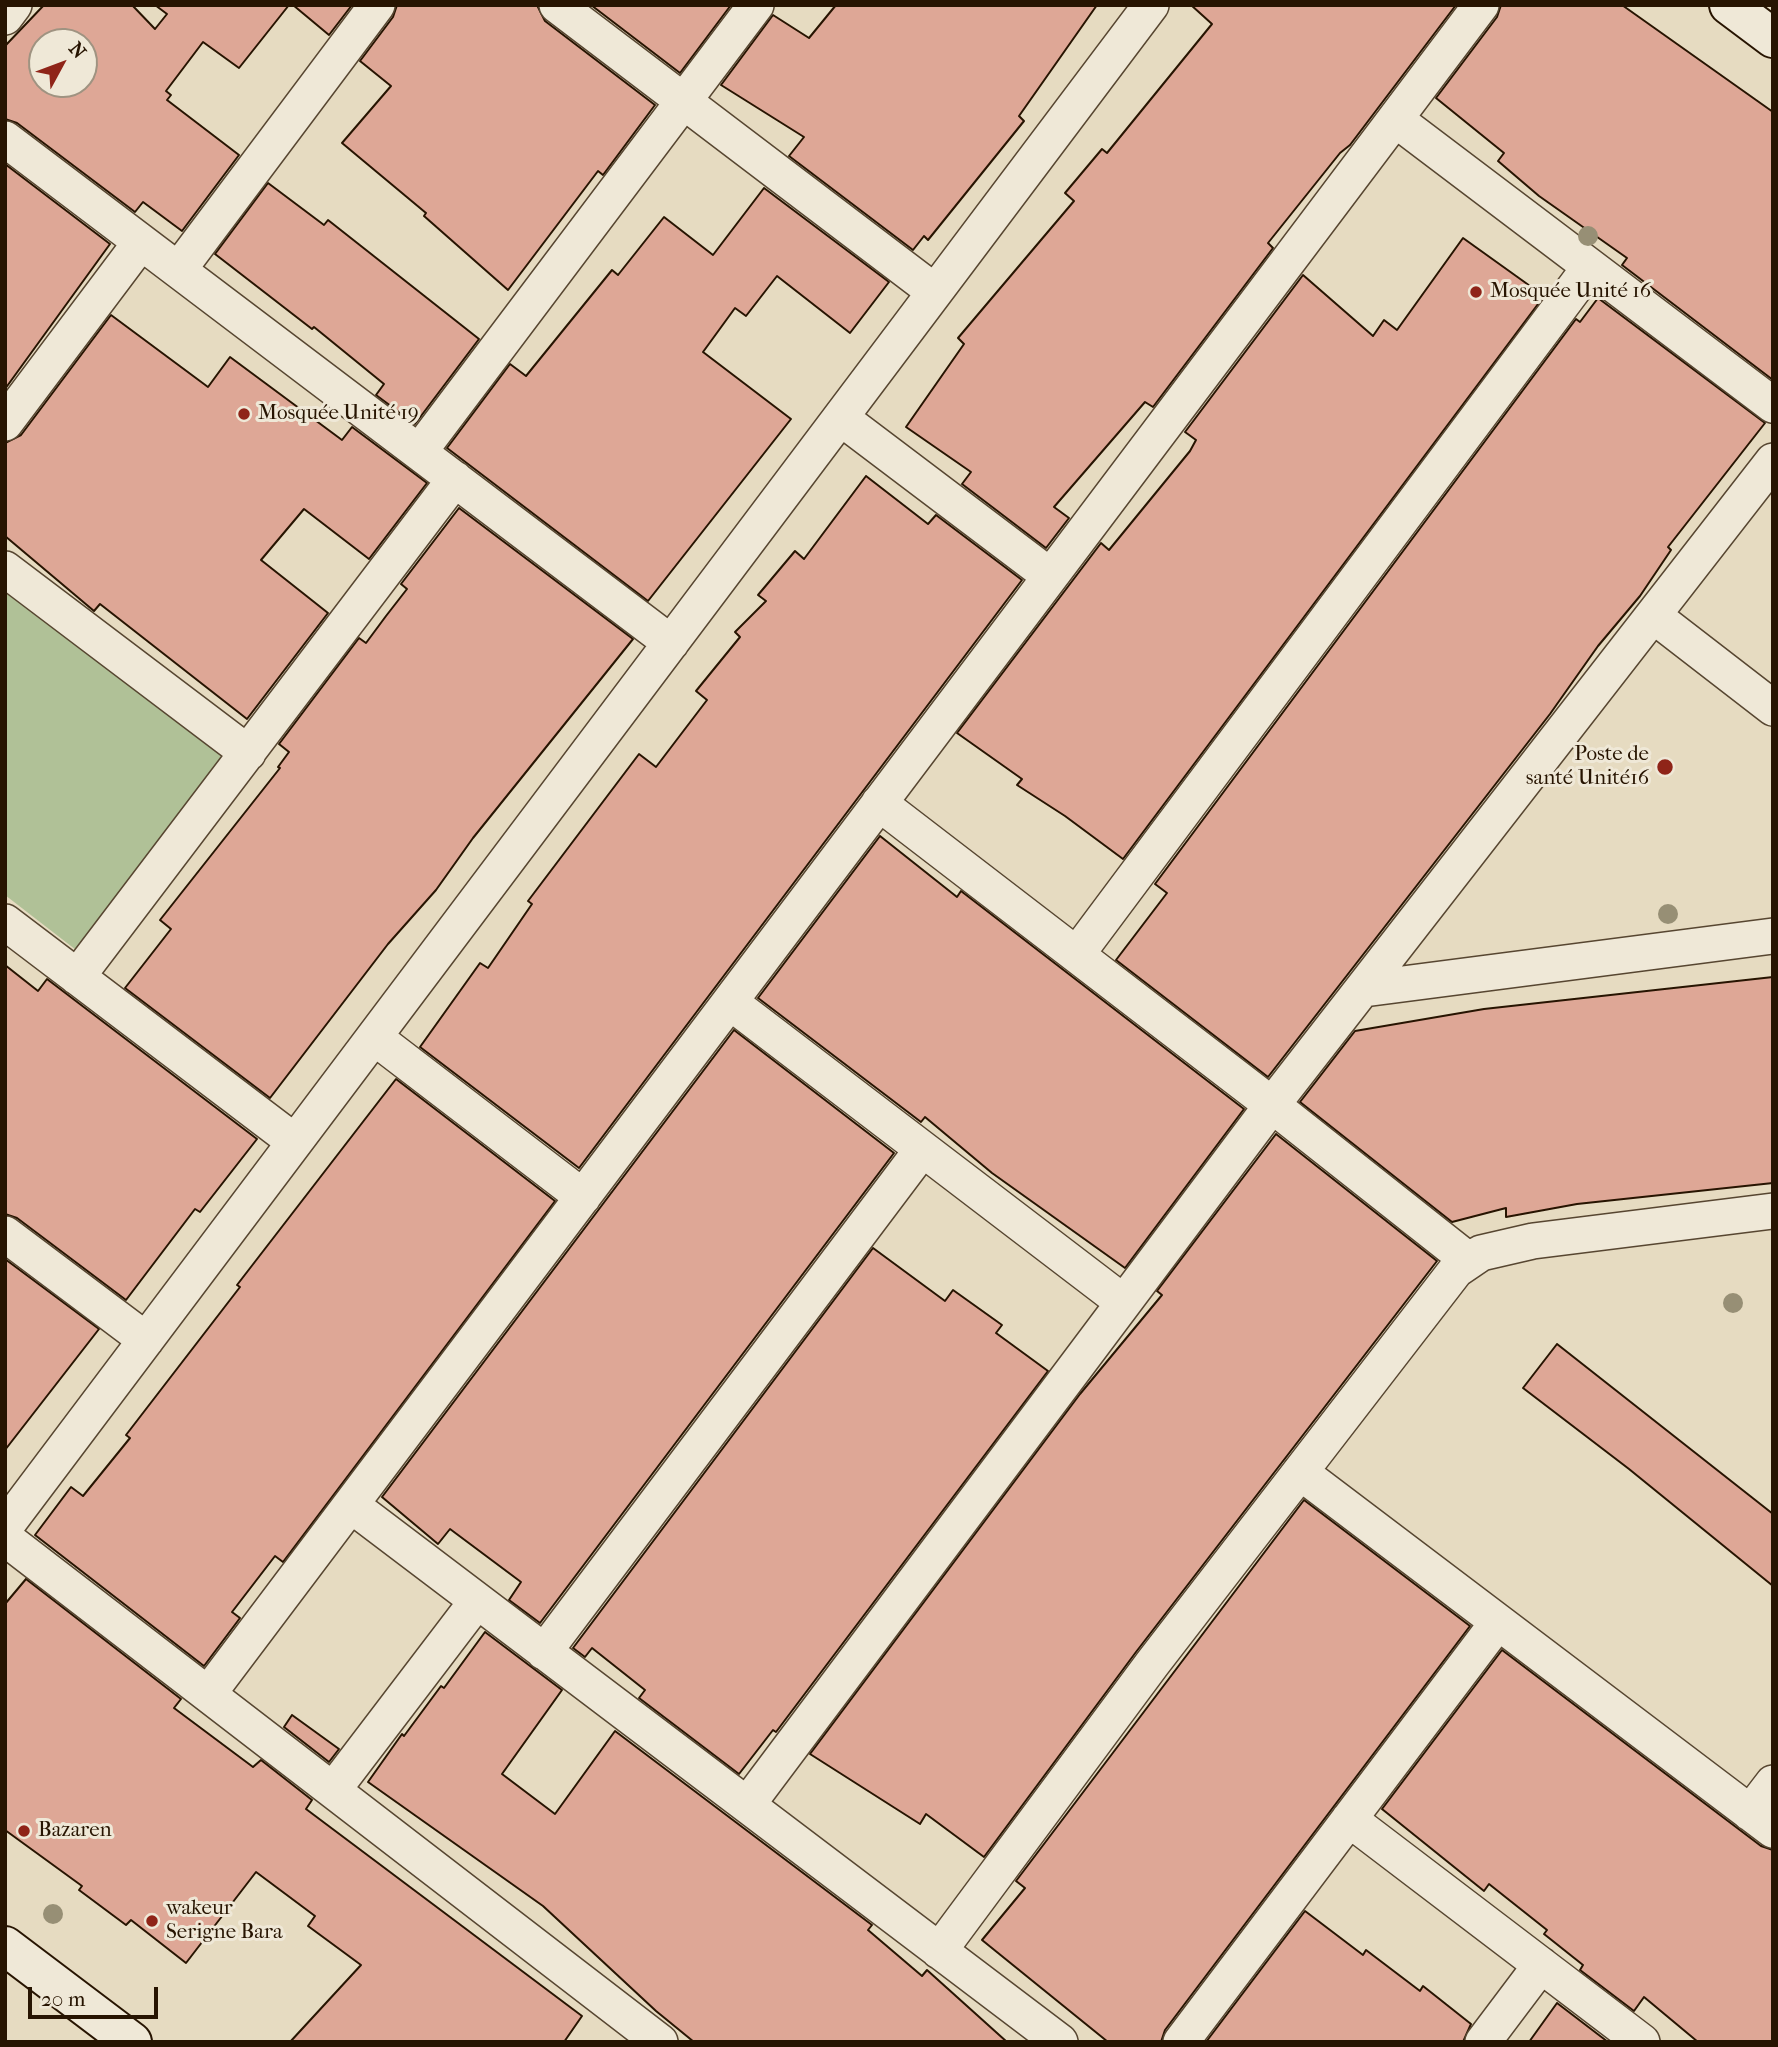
<!DOCTYPE html>
<meta charset="utf-8">
<style>
body{margin:0}
#map{position:relative;width:1778px;height:2047px;overflow:hidden;background:#e6dbc1;font-family:"IM FELL French Canon",serif}
canvas{display:block}
.frame{position:absolute;inset:0;border:7px solid #271401;pointer-events:none}
.north{position:absolute;left:28px;top:28px;width:70px;height:70px;box-sizing:border-box;background:#efe8d7;border:2px solid #9f9381;border-radius:50%;rotate:49deg;font-size:19px;font-weight:700;line-height:28px;text-align:center;color:#271401}
.north::after{content:'';display:block;margin:auto;width:24px;height:32px;background:#8f2418;clip-path:polygon(50% 0,100% 100%,50% 72%,0 100%)}
.scale{position:absolute;left:28px;top:1987px;width:130px;height:32px;box-sizing:border-box;border:4px solid #271401;border-top:0;padding-left:9px;font-size:21px;line-height:24px;white-space:nowrap;color:#271401;-webkit-text-stroke:5px #efe8d7;paint-order:stroke}
</style>
<div id="map">
<canvas width="1778" height="2047"></canvas>
<div class="frame"></div>
<div class="north">N</div>
<div class="scale">20 m</div>
</div>
<script>
const c = document.querySelector('canvas').getContext('2d');
c.lineJoin = 'round';
function paint(path, color) { c.fillStyle = color; c.fill(path, 'evenodd'); }
const poly = rows => new Path2D(rows.map(r => 'M' + r).join(''));
function trace(path, color, width, dash) { c.strokeStyle = color; c.lineWidth = width; c.lineCap = dash ? 'butt' : 'round'; c.setLineDash(dash || []); c.stroke(path); }
function write(font, color, halo, rows, align = 'center') {
  c.font = font + ' "IM FELL French Canon",serif'; c.lineWidth = 6; c.setLineDash([]); c.textBaseline = 'middle'; c.strokeStyle = halo; c.fillStyle = color; for (const [text, x, y, turn = 0] of rows) {
    c.save(); c.translate(x, y); c.rotate((+turn || 0) * Math.PI / 180); c.textAlign = isNaN(turn) ? turn : align; if (halo) c.strokeText(text, 0, 0); c.fillText(text, 0, 0); c.restore();
  }
}
const green = poly([
 [5,584,230,757,80,953,5,895]
]);
const building = poly([
 [44,5,132,5,155,29,167,14,155,5,289,5,239,68,203,42,166,91,171,95,167,100,239,155,182,231,143,202,135,212,17,123,5,119,5,46,44,5],
 [42,42,84,42,84,84,42,84,42,42],
 [293,5,352,5,329,35,293,5],
 [397,5,537,5,545,21,655,105,603,175,598,171,508,290,424,216,426,213,342,143,391,86,360,61,393,17,397,5],
 [591,5,731,5,680,73,591,5],
 [836,5,1097,5,1019,116,1024,121,928,240,924,236,913,250,789,156,804,137,721,85,773,15,809,38,836,5],
 [1191,5,1456,5,1350,145,1340,153,1268,243,1273,248,1153,407,1145,402,1054,507,1069,518,1046,548,962,484,971,472,906,427,964,344,958,338,1074,201,1065,193,1102,149,1107,153,1212,24,1191,5],
 [1501,5,1622,5,1773,112,1773,380,1622,265,1627,258,1539,196,1498,161,1504,153,1436,98,1497,17,1501,5],
 [5,164,110,244,5,389,5,164],
 [268,183,324,225,328,220,479,339,415,424,376,395,384,384,314,327,312,329,215,254,268,183],
 [764,188,889,282,850,333,777,276,746,316,735,308,703,352,791,419,648,601,447,448,510,364,526,376,612,270,618,275,664,217,713,255,764,188],
 [1463,238,1544,296,1123,859,1065,816,1017,785,1022,779,957,733,1101,543,1109,550,1190,451,1196,440,1185,432,1303,275,1373,336,1384,320,1397,330,1463,238],
 [1598,298,1765,423,1668,547,1671,550,1640,596,1598,646,1550,714,1268,1077,1116,960,1167,893,1155,884,1576,319,1580,322,1598,298],
 [111,315,208,387,230,357,342,440,352,427,427,483,369,559,304,509,261,560,328,613,247,719,100,604,94,611,5,536,5,443,21,435,111,315],
 [866,476,928,524,936,515,1022,580,579,1168,420,1047,480,963,488,968,532,904,528,901,639,754,656,767,707,700,696,691,740,637,735,632,766,601,758,595,795,551,804,559,866,476],
 [459,508,633,639,473,838,436,890,388,944,270,1098,125,988,171,929,160,920,280,768,278,767,289,752,279,744,359,638,366,643,386,616,407,589,401,584,459,508],
 [880,836,957,897,961,891,1244,1109,1125,1268,992,1173,925,1117,921,1122,758,998,880,836],
 [5,965,38,991,47,979,257,1139,200,1212,195,1209,126,1300,17,1218,5,1214,5,965],
 [1773,977,1773,1183,1577,1204,1506,1217,1506,1208,1452,1222,1300,1102,1355,1031,1484,1009,1773,977],
 [734,1030,894,1153,540,1623,509,1600,521,1582,450,1529,438,1544,382,1497,734,1030],
 [396,1079,555,1201,283,1562,275,1556,232,1612,240,1618,204,1666,35,1535,71,1487,83,1496,130,1438,126,1435,240,1287,237,1285,396,1079],
 [1276,1134,1437,1261,1136,1652,984,1857,926,1814,920,1824,810,1754,1080,1394,1162,1295,1157,1291,1276,1134],
 [873,1248,945,1301,953,1290,1002,1325,996,1333,1048,1371,776,1732,773,1730,739,1774,639,1698,645,1690,592,1648,585,1657,573,1648,873,1248],
 [5,1259,99,1329,5,1450,5,1259],
 [1557,1344,1773,1514,1773,1586,1629,1469,1523,1388,1557,1344],
 [1304,1500,1470,1626,1165,2030,1161,2042,1108,2042,982,1940,1025,1888,1016,1881,1304,1500],
 [26,1579,181,1699,174,1708,253,1767,261,1760,312,1800,306,1809,582,2016,564,2042,290,2042,361,1965,308,1926,315,1916,256,1872,186,1963,131,1920,126,1925,79,1890,82,1886,5,1830,5,1604,26,1579],
 [485,1632,562,1690,502,1774,555,1814,615,1731,872,1925,868,1930,922,1976,927,1970,1007,2042,694,2042,656,2011,543,1906,368,1782,402,1734,404,1736,441,1686,444,1688,485,1632],
 [1502,1650,1761,1846,1773,1850,1773,2042,1698,2042,1644,1997,1634,2011,1580,1970,1583,1965,1544,1934,1547,1930,1489,1884,1484,1891,1382,1809,1502,1650],
 [292,1715,339,1749,329,1762,284,1727,292,1715],
 [1305,1911,1363,1955,1366,1950,1420,1991,1423,1986,1471,2024,1463,2042,1206,2042,1305,1911],
 [1557,2003,1608,2042,1529,2042,1557,2003]
]);
const street = poly([
 [557,5,935,292],
 [5,17,14,5],
 [1395,119,1773,405],
 [5,139,671,643],
 [179,269,377,5],
 [841,418,1050,576],
 [5,423,141,242],
 [419,452,756,5],
 [5,569,248,753],
 [1654,616,1773,708],
 [879,803,1272,1105,1468,1260],
 [5,922,295,1142],
 [1077,954,1590,267],
 [77,977,455,479],
 [1364,989,1773,936],
 [730,1002,1123,1302],
 [374,1037,583,1197],
 [5,1234,146,1340],
 [1300,1472,1773,1830],
 [351,1505,1060,2042],
 [5,1527,1151,5],
 [5,1538,660,2042],
 [544,1652,921,1151],
 [208,1694,1481,5],
 [333,1790,477,1601],
 [747,1805,1272,1105,1773,461],
 [1750,1813,1773,1783],
 [1349,1819,1642,2042],
 [939,1951,1152,1664,1456,1270,1481,1253,1533,1241,1773,1211],
 [1181,2042,1498,1622],
 [1483,2042,1541,1965]
]);
const secondary = poly([
 [1729,5,1773,38],
 [5,1946,132,2042]
]);
const trees = [
 [1588,236],
 [1668,914],
 [1733,1303],
 [53,1914]
];
const markers = [
 [1476,292,7,"#8f2418"],
 [244,414,7,"#8f2418"],
 [1665,767,9,"#8f2418"],
 [24,1831,7,"#8f2418"],
 [152,1921,7,"#8f2418"]
];
const poiNames = [
 ["Mosquée Unité 16",1490,292],
 ["Mosquée Unité 19",258,414],
 ["Poste de",1649,755,"right"],
 ["santé Unité16",1649,779,"right"],
 ["Bazaren",38,1831],
 ["wakeur",166,1909],
 ["Serigne Bara",166,1933]
];
paint(green, '#b0c197');
paint(building, '#dea796');
trace(building, '#271401', 2);
trace(street, '#574631', 38);
trace(secondary, '#271401', 42);
trace(street, '#efe8d7', 35);
trace(secondary, '#efe8d7', 38);
c.fillStyle = '#978f75';
for (const [x, y] of trees) { c.beginPath(); c.arc(x, y, 10, 0, 2 * Math.PI); c.fill(); }
for (const [x, y, r, color] of markers) { const dot = new Path2D(); dot.arc(x, y, r, 0, 2 * Math.PI); c.fillStyle = color; c.fill(dot); trace(dot, '#efe8d7', 2.5); }
write('21px', '#271401', '#efe8d7', poiNames, 'left');
</script>
